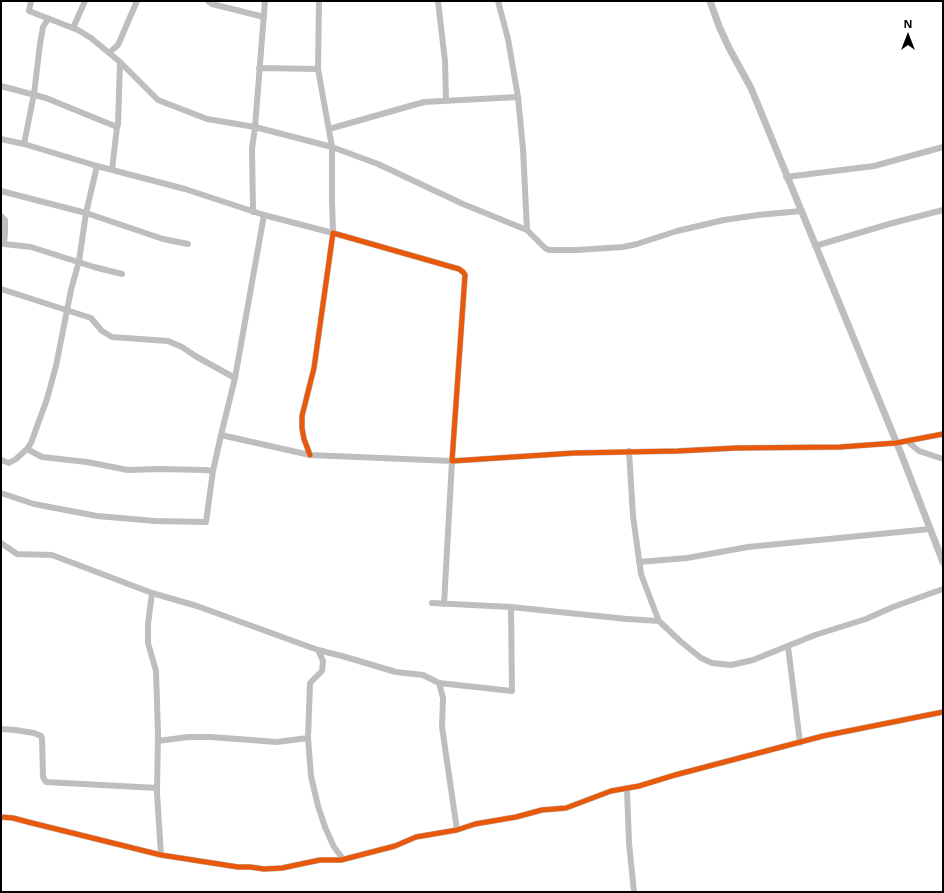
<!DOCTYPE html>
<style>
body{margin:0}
#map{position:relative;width:944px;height:893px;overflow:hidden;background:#fff;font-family:"Noto Sans",sans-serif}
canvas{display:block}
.frame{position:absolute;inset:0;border:2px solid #000;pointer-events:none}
.north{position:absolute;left:888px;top:16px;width:40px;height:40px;-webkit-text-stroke:3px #fff;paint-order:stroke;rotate:0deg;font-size:11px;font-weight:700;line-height:16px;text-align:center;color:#000}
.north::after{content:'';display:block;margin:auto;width:14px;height:18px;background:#000;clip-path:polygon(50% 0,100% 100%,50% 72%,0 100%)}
</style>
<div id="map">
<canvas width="944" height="893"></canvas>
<div class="frame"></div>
<div class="north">N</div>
</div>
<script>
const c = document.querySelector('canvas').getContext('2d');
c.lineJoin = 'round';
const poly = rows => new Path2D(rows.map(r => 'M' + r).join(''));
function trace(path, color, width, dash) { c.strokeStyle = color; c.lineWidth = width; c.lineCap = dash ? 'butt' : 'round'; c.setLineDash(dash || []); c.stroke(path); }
const minor = poly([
 [31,1,29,11,78,30,91,38,120,62,158,100,207,119,255,127,332,147,378,164,463,204,527,230,545,248,549,250,577,250,623,247,637,244,677,231,724,220,758,215,801,211],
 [208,1,212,4,264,17],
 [438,1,445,61,446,100],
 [498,1,508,39,518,97,523,149,527,230],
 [73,28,85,1],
 [110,52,118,45,137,1],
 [259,68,318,69],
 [1,86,46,98,117,127,118,125,120,62],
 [329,129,424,102,518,97],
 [1,139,24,144,97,166,185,189,264,215,333,233,332,200,332,147,318,69,319,1],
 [24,144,34,94,40,44,43,27,48,19],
 [97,166,86,213,79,261,71,290,56,366,47,399,31,443,27,449,42,457,87,462,128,470,158,469,205,470,213,471],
 [112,170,117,127],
 [786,177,874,166,943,147],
 [1,191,86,213,163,239,188,244],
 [253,212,252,149,255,127,265,1],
 [264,215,235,378,221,435,310,455,452,461,444,604],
 [1,216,5,220,5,233,4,244,1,243],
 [4,244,31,247,94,267,122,274],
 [815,246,889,224,943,210],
 [1,289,91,318,102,331,112,337,168,341,182,347,197,357,235,378],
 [907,441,919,451,943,459],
 [629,451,633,516,641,574,655,611,659,621,680,641,701,658,712,663,731,665,753,660,815,635,866,619,893,607,943,589],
 [310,455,304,439,302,428,302,416,314,368,333,233,459,269,463,272,465,275,452,461,574,453,678,451,736,448,840,447,896,443,943,434],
 [1,460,9,463,16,459,27,449],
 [1,493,34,504,97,516,155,521,206,522,213,471,221,435],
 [1,543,17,554,52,555,152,593,197,606,318,650,342,656,396,672,423,675,439,683,443,698,442,727,457,830],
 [639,562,687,558,748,547,930,529],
 [152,593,148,624,148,643,156,671,158,734,157,793,161,855],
 [432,603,511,607,627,619,659,621],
 [788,646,800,743],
 [318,650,323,661,322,671,310,683,308,738,311,776,318,806,325,827,334,847,343,859],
 [439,683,512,691,511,607],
 [1,729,15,730,34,733,41,736,42,738,43,777,46,782,157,788],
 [158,741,188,737,211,737,277,742,308,738],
 [627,789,629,843,634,892],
 [1,817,13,818,28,822,161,855,238,867,250,867,264,869,282,868,320,860,341,860,395,846,416,837,457,830,475,824,516,817,542,810,566,808,611,791,639,786,675,775,823,736,943,712]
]);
const tertiary = poly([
 [710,1,719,26,729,48,751,88,902,456,943,562]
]);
const cycleway = poly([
 [310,455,304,439,302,428,302,416,314,368,333,233,459,269,463,272,465,275,452,461,574,453,678,451,736,448,840,447,896,443,943,434],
 [1,817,13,818,28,822,161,855,238,867,250,867,264,869,282,868,320,860,341,860,395,846,416,837,457,830,475,824,516,817,542,810,566,808,611,791,639,786,675,775,823,736,943,712]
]);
trace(minor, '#bebebe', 6);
trace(tertiary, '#bebebe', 7);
trace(cycleway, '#e8590c', 5);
</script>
